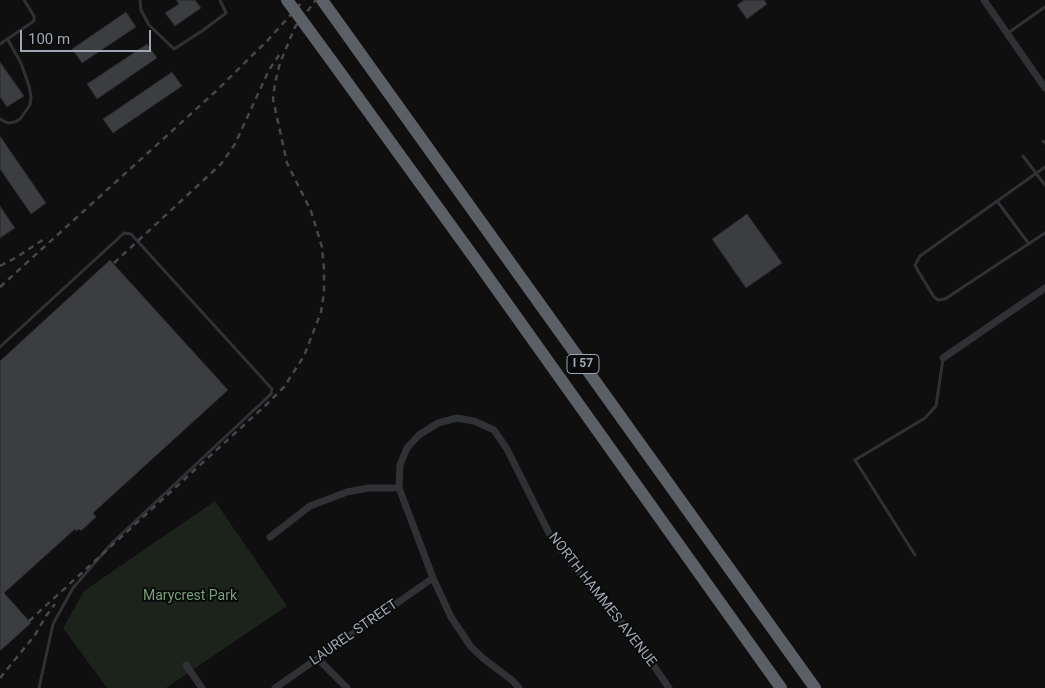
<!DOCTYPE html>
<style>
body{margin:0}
#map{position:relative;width:1045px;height:688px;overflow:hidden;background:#0f0f10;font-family:Roboto,sans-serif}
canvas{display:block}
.scale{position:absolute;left:20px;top:30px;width:131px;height:22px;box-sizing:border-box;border:2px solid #9ea7b3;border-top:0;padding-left:6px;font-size:15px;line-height:18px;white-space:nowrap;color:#9ea7b3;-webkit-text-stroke:4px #0a0a0b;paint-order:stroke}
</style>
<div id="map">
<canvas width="1045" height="688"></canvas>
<div class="scale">100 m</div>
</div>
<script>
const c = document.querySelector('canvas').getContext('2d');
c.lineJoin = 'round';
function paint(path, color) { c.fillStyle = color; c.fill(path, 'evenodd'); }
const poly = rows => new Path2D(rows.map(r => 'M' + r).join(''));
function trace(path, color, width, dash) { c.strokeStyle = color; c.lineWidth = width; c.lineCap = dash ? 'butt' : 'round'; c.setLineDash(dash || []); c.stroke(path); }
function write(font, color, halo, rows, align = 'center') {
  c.font = font + ' Roboto,sans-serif'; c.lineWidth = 4; c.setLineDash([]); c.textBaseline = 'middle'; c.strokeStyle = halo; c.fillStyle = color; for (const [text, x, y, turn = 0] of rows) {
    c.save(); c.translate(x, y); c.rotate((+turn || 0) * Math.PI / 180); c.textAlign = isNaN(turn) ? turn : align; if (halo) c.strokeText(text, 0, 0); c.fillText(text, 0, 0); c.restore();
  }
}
const green = poly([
 [215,501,287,606,166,688,107,688,63,628,84,591]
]);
const building = poly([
 [176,0,195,0,201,8,175,26,165,13,179,4,176,0],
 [744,0,764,0,767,4,747,19,737,5,744,0],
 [126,12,136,27,82,63,72,49,126,12],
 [147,44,157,58,97,99,87,84,147,44],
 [0,62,24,96,7,107,0,97,0,62],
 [172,72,182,86,113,133,103,119,172,72],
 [0,136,46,203,31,214,0,169,0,136],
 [0,206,15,228,0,238,0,206],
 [747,214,782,263,746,288,712,239,747,214],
 [110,260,228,390,93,513,96,517,81,531,79,529,76,531,75,529,4,593,31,623,0,651,0,361,110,260]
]);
const lane = poly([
 [140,0,141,10,149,25,174,49,202,31,226,13,220,0],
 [1008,33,1045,7],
 [0,44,34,21,34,16,24,0],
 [0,119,8,123,15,122,20,119,30,105,31,97,29,86,21,63,8,40],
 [1043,141,1045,143],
 [1023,156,1045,185],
 [1045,167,920,256,915,265,918,271,934,297,938,300,945,299,1045,233],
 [997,201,1029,244],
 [0,347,124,233,131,234,272,389,271,394,113,542,73,588,53,624,39,688],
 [915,555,855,460,925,418,936,406,943,359]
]);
const street = poly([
 [984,0,1045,88],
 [943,358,1045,288],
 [270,537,310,506,347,492,369,488,399,488],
 [318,659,347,688],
 [186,665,202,688],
 [275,688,433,578],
 [519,688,513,681,484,659,471,647,451,617,433,578,399,488,400,465,407,448,419,435,438,423,457,418,474,421,494,430,507,449,550,535,566,557,637,641,669,688]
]);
const highway = poly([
 [322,0,815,688],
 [331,60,478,263,781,688]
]);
const rail = poly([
 [114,263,221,164,235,144,269,70,279,55],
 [0,266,17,257,47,237],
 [0,287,215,92,268,40,304,0],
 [29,621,267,404,284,387,304,356,321,312,324,293,324,269,322,247,311,211,287,163,273,99,275,83,280,63,295,27,316,0],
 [0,678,35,635,46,616,55,604]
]);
const highwayBridge = poly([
 [287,0,331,60]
]);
const shields = [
 [583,364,32]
];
const shieldNames = [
 ["I 57",583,364]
];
const parkNames = [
 ["Marycrest Park",190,596]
];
const streetNames = [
 ["NORTH HAMMES AVENUE",602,600,52],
 ["LAUREL STREET",354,633,-35]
];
paint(green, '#1b231b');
paint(building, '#3b3d41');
trace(building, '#28292c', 1);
trace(lane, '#2f3135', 3);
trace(street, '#2f3135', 7);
trace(highway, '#5b6067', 12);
trace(rail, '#44474d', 2.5, [6, 5]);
trace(highwayBridge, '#5b6067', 12);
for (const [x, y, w] of shields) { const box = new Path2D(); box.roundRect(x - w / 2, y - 9.5, w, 19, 4); c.fillStyle = '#0a0a0b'; c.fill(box); trace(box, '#9ea7b3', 1); }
write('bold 12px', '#9ea7b3', null, shieldNames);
write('14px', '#76a073', '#0a0a0b', parkNames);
write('14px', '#9ea7b3', '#0a0a0b', streetNames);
</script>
